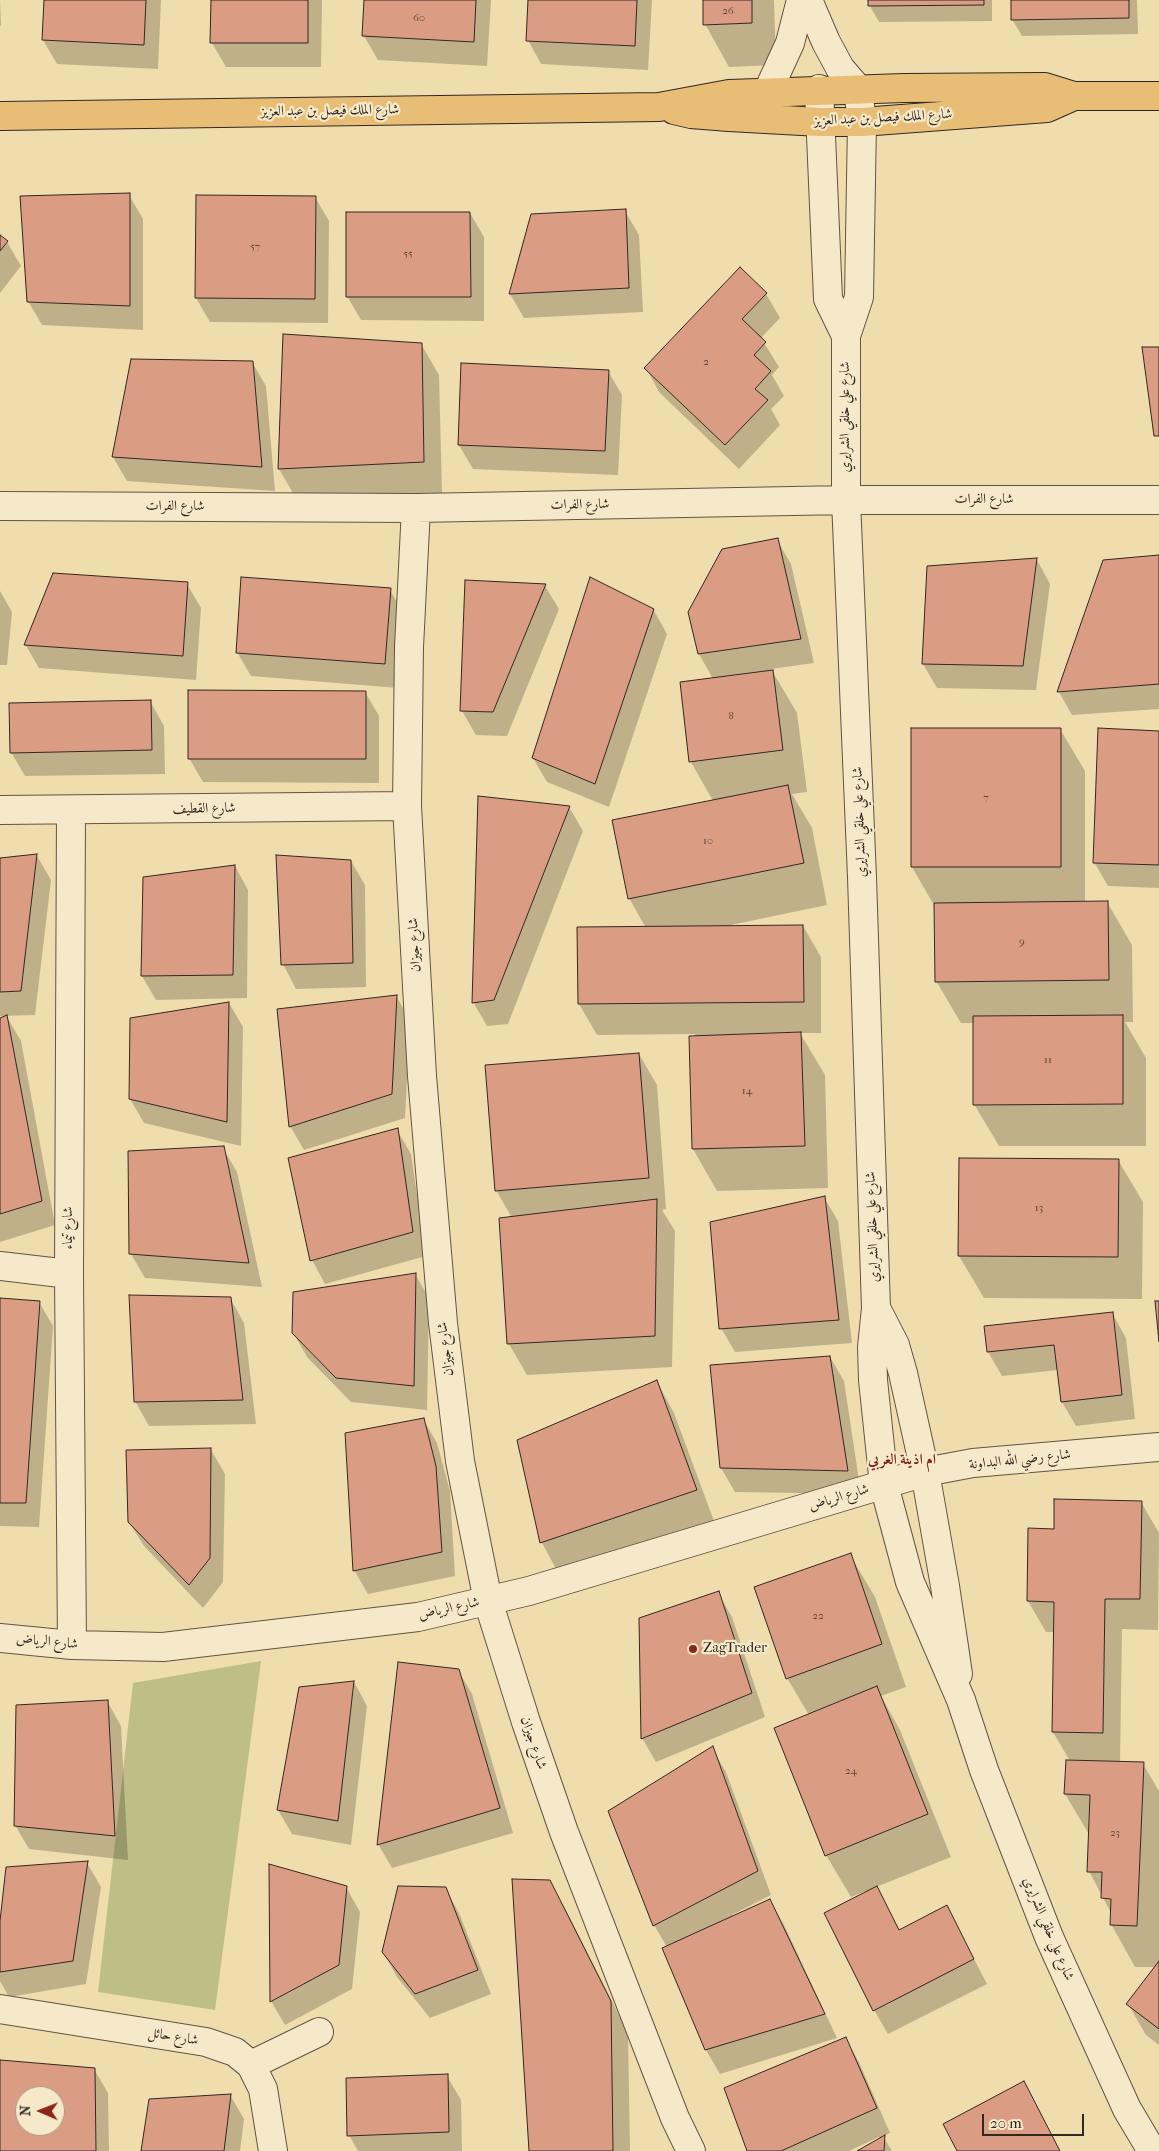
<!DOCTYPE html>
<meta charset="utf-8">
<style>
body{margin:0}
#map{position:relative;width:1159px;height:2151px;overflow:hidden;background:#efddad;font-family:"IM FELL French Canon",serif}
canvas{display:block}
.north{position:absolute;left:15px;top:2086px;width:50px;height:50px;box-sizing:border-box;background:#f5e9ca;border:1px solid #a79b86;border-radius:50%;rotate:271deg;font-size:14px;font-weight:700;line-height:20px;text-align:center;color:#332721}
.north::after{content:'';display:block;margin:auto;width:18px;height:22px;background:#8f2418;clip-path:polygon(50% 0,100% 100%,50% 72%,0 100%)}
.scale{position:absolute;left:982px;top:2114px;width:102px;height:22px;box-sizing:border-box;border:2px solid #332721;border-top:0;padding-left:6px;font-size:15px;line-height:18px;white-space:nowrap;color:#332721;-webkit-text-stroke:4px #f5e9ca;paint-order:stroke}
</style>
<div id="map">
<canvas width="1159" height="2151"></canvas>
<div class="north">N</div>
<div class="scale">20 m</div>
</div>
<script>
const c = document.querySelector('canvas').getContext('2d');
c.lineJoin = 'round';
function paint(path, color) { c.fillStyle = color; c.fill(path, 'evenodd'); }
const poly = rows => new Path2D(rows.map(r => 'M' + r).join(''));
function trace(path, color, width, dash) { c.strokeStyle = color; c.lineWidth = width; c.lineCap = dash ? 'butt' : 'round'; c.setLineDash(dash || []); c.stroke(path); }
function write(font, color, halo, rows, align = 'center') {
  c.font = font + ' "IM FELL French Canon",Amiri,serif'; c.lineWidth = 4.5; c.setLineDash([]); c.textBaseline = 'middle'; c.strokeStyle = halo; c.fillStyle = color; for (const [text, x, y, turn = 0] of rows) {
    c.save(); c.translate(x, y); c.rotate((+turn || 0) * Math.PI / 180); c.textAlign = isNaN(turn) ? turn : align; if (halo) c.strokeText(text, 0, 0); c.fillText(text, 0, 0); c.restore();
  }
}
const green = poly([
 [261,1661,215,2010,98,1992,133,1683]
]);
const shadow = poly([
 [0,0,1,26,0,26],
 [45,0,161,0,158,69,57,64,43,40],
 [212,0,322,0,321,67,226,67,212,43],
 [366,0,491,0,487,66,378,60,364,36],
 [530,0,652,0,648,70,541,64,528,40],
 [704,0,774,0,776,65,729,67,705,24],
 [870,0,992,0,992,21,879,22,870,6],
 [1012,0,1137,0,1138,34,1022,36,1012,19],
 [129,195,143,219,143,330,42,325,28,301],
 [315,197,329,221,328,323,210,322,196,298],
 [625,211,639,235,643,312,524,318,510,294],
 [470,213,484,237,484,321,361,320,347,296],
 [0,236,7,242,21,266,0,293],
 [740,269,766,294,780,318,761,338,779,367,772,375,784,396,771,409,780,425,739,469,659,392,646,368],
 [421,344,439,375,442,493,297,500,279,469],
 [252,362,266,386,275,491,127,481,113,457],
 [608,371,622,395,618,475,473,469,459,445],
 [777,540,791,564,814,663,771,669,797,713,807,792,792,794,812,828,827,905,726,926,803,926,821,957,821,1033,800,1033,825,1075,828,1188,717,1191,693,1149,695,1034,597,1035,579,1004,579,928,646,928,629,898,713,801,691,762,713,679,699,654,689,612],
 [1159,556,1159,709,1072,715,1059,692],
 [1037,560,1050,584,1036,690,937,688,923,664],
 [466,582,545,586,559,609,507,736,476,735,462,711],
 [187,584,201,608,196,680,39,668,25,644],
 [390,590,404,614,398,688,251,676,237,652],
 [0,591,12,612,7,665,0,665],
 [653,609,667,634,609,807,547,782,533,758],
 [365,692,379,716,379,783,203,782,189,758],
 [150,701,164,726,165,774,25,776,11,752],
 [1060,729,1085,771,1085,903,1107,902,1132,945,1133,1022,1125,1022,1146,1058,1146,1146,999,1146,974,1104,974,1023,961,1023,936,981,935,907,912,867],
 [1159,732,1159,888,1108,886,1094,862],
 [569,807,583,831,508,1024,487,1026,473,1002],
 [37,856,51,880,35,1015,0,1016,0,860],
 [351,861,365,885,366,987,296,989,283,964],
 [235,866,248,890,247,998,156,1000,142,976,144,878],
 [396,996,410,1020,405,1118,304,1150,290,1126],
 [229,1003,243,1027,241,1146,144,1123,130,1099],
 [7,1017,21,1041,55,1225,0,1242,0,1019],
 [639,1054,657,1085,666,1209,662,1210,675,1231,672,1367,527,1375,509,1344,512,1218,496,1190],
 [397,1130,411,1154,426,1256,325,1284,312,1260],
 [223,1148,237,1172,262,1287,145,1278,131,1254],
 [1118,1160,1143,1202,1142,1299,984,1298,959,1256],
 [824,1197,838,1221,852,1343,735,1352,721,1328],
 [415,1274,429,1298,427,1410,351,1402,307,1357,293,1332],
 [230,1298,244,1323,256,1424,149,1426,135,1401],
 [0,1299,39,1302,53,1326,39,1527,0,1526],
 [1112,1313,1126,1338,1135,1419,1076,1426,1062,1402,1058,1370,1002,1376,988,1352],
 [830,1357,844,1381,861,1494,735,1492,721,1468],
 [657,1382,674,1413,714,1521,559,1574,542,1543,519,1440],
 [423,1419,437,1443,450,1491,455,1576,368,1594,354,1570],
 [211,1450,225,1474,223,1582,203,1608,144,1546,129,1522],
 [1141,1502,1159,1533,1158,1630,1122,1629,1120,1763,1143,1764,1159,1791,1159,2045,1146,2035,1128,2004,1156,1967,1135,1967,1111,1924,1111,1913,1089,1871,1090,1836,1065,1794,1070,1761,1053,1732,1055,1632,1046,1632,1028,1601,1055,1530],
 [850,1555,875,1597,906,1687,881,1696,900,1730,951,1857,876,1887,900,1931,947,1907,987,1984,888,2034,874,2010,867,1893,866,1891,851,1897,826,1855,809,1715,787,1678],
 [718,1593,732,1617,765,1717,656,1762,642,1738],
 [458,1670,472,1694,513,1833,392,1868,378,1844],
 [354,1682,367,1706,351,1845,292,1834,278,1810],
 [107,1701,121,1726,128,1860,29,1849,15,1825],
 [712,1748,726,1772,771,1895,732,1915,733,1917,770,1901,784,1925,837,2038,720,2074,706,2050,667,1947,654,1925],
 [87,1863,101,1887,86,1984,9,1997,0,1981,0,1932],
 [270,1866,346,1887,360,1912,352,1989,285,2025,271,2001],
 [549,1881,567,1912,628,2033,630,2151,530,2151],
 [445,1888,459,1913,491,1994,430,2018,397,1977,383,1952],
 [845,2038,859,2062,890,2133,883,2136,892,2151,859,2151,880,2139,879,2137,849,2151,748,2151],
 [0,2061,94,2069,108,2093,109,2151,0,2151],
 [25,2096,55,2096,55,2126,25,2126],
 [447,2076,461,2100,462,2151,358,2151,349,2135],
 [230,2095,244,2119,240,2151,142,2151]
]);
const building = poly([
 [44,0,146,0,144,45,42,40,44,0],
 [211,0,308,0,308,43,210,43,211,0],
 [364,0,476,0,474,42,362,36,364,0],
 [528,0,637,0,635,46,526,41,528,0],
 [703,0,752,0,752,23,703,25,703,0],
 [868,0,984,0,984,5,868,6,868,0],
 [1011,0,1129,0,1129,18,1011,20,1011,0],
 [130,193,130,306,27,302,20,196,130,193],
 [196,195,316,196,315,299,195,298,196,195],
 [626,209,629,288,509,294,531,214,626,209],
 [346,212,470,212,471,297,346,297,346,212],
 [0,235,8,241,0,251,0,235],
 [740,267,767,293,742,319,766,342,754,355,771,371,755,389,768,400,725,445,644,368,740,267],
 [283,334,422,343,424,462,278,469,283,334],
 [1142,347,1159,347,1159,436,1154,436,1142,347],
 [131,359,253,361,262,467,112,457,131,359],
 [461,363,609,370,605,451,458,445,461,363],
 [778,538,801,639,698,654,688,612,722,549,778,538],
 [1159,555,1159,684,1057,692,1103,560,1159,555],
 [1037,558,1023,666,922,664,927,566,1037,558],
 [53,573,188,582,183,656,24,645,53,573],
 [241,577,391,588,385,664,236,653,241,577],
 [590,577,654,609,595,784,532,758,590,577],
 [465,580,546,584,493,712,460,711,465,580],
 [773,670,783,750,689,762,680,682,773,670],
 [188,690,366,691,366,759,188,759,188,690],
 [151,700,152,750,10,753,9,703,151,700],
 [911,728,1061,728,1061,867,911,867,911,728],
 [1098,728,1159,731,1159,865,1093,863,1098,728],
 [788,785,804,863,628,899,612,820,788,785],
 [478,796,570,806,494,1000,472,1003,478,796],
 [37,854,21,991,0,992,0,858,37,854],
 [276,855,351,860,353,963,281,965,276,855],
 [235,865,233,975,141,976,143,877,235,865],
 [1108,901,1109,980,935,982,934,903,1108,901],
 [803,925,804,1002,578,1004,577,927,803,925],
 [397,995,392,1094,289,1127,277,1009,397,995],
 [229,1002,227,1122,129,1099,130,1018,229,1002],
 [7,1015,42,1201,0,1214,0,1018,7,1015],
 [1123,1015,1123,1104,973,1105,973,1016,1123,1015],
 [801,1032,805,1146,692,1149,689,1036,801,1032],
 [639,1053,649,1178,495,1191,485,1065,639,1053],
 [398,1128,413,1232,310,1261,288,1158,398,1128],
 [224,1146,249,1263,129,1254,128,1151,224,1146],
 [959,1158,1119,1159,1118,1257,958,1256,959,1158],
 [825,1196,839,1320,719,1329,710,1222,825,1196],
 [657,1199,655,1336,507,1344,499,1218,657,1199],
 [416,1273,414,1386,336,1378,292,1333,293,1292,416,1273],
 [129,1295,231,1297,243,1400,134,1402,129,1295],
 [0,1298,40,1301,26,1503,0,1503,0,1298],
 [1155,1301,1159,1301,1159,1342,1155,1301],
 [1113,1312,1122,1395,1061,1402,1054,1345,987,1352,984,1326,1113,1312],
 [830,1356,848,1471,720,1468,710,1365,830,1356],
 [657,1380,697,1490,540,1543,517,1440,657,1380],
 [424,1418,436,1466,442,1552,353,1571,345,1433,424,1418],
 [211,1448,210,1558,189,1585,128,1522,126,1450,211,1448],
 [1054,1499,1142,1501,1140,1599,1105,1599,1103,1733,1052,1732,1054,1602,1027,1601,1028,1528,1054,1529,1054,1499],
 [851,1553,882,1644,786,1679,754,1587,851,1553],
 [719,1591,752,1693,641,1739,639,1618,719,1591],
 [398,1662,459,1669,500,1808,377,1845,398,1662],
 [354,1681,338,1821,277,1810,299,1687,354,1681],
 [877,1686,928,1814,825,1856,774,1728,877,1686],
 [108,1700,115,1836,14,1826,16,1705,108,1700],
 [713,1746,758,1871,653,1926,608,1811,713,1746],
 [1066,1760,1144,1762,1137,1926,1110,1925,1111,1899,1101,1898,1102,1872,1087,1872,1090,1795,1064,1794,1066,1760],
 [88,1861,73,1961,0,1972,0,1921,6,1867,88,1861],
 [269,1864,347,1886,339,1965,270,2002,269,1864],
 [512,1879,550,1880,611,2001,613,2151,529,2151,512,1879],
 [398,1886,446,1887,478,1970,415,1994,382,1952,398,1886],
 [877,1886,899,1930,947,1905,974,1959,873,2011,824,1913,877,1886],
 [770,1899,825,2014,705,2050,662,1948,770,1899],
 [1159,1961,1159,2029,1126,2004,1159,1961],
 [846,2037,877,2108,781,2151,747,2151,724,2088,846,2037],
 [0,2060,95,2068,96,2151,0,2151,0,2060],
 [25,2096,55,2096,55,2126,25,2126,25,2096],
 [448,2074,449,2132,347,2136,346,2078,448,2074],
 [1024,2081,1060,2151,957,2151,943,2124,1024,2081],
 [231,2094,224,2151,141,2151,149,2099,231,2094],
 [885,2135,884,2151,857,2151,885,2135]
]);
const minor = poly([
 [808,0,826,42,840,68,858,89,862,122,859,297,846,336,846,500,862,877,876,1308,872,1347,873,1380,884,1485,910,1582,961,1700,984,1770,1049,1937,1127,2109,1152,2151],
 [819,89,828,299,846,336],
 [768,91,790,43,801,0],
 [0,506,416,508,846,500,1159,500],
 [416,508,409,647,407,806,422,1076,443,1323,460,1461,488,1601,526,1722,564,1832,675,2118,691,2151],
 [0,810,407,806],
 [71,810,69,1274,72,1645],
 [0,1266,69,1274],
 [876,1308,895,1345,903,1373,925,1472,945,1586,958,1674],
 [0,1638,72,1645,163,1647,418,1617,529,1591,925,1472,973,1463,1159,1447],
 [0,2009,206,2042,235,2052,251,2065,263,2089,273,2151],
 [251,2065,319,2032]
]);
const major = poly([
 [674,110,691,114,729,117,820,122,862,122,1047,108,1074,96],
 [0,116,659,107,729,94,904,88,1045,87,1074,96,1159,96]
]);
const markers = [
 [693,1649,5,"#8f2418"]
];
const numberNames = [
 ["26",728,11],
 ["60",419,18],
 ["57",255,247],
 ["55",408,254],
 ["2",706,362],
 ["8",731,716],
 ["7",986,798],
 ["10",708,841],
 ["9",1022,942],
 ["11",1048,1060],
 ["14",747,1091],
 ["13",1039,1208],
 ["22",818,1616],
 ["24",851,1771],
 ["23",1115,1833]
];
const streetNames = [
 ["شارع الملك فيصل بن عبد العزيز",330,111,-1],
 ["شارع الملك فيصل بن عبد العزيز",883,118,-3],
 ["شارع علي خلقي الشرايري",846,417,-90],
 ["شارع الفرات",984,500],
 ["شارع الفرات",580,505,-1],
 ["شارع الفرات",175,507],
 ["شارع القطيف",204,809,-1],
 ["شارع علي خلقي الشرايري",860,822,-92],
 ["شارع جيزان",415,945,-93],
 ["شارع علي خلقي الشرايري",873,1227,-92],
 ["شارع تيماء",69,1228,-90],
 ["شارع جيزان",446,1349,-97],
 ["شارع رضي الله البداونة",1020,1460,-6],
 ["شارع الرياض",839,1498,-17],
 ["شارع الرياض",449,1609,-13],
 ["شارع الرياض",47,1642,5],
 ["شارع جيزان",533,1743,71],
 ["شارع علي خلقي الشرايري",1048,1929,67],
 ["شارع حائل",173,2037,9]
];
const poiNames = [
 ["ZagTrader",703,1649]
];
const neighbourhoodNames = [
 ["ام اذينة الغربي",902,1460]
];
paint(green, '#bebf86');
paint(shadow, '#0003');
paint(building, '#db9c84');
trace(building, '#332721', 1);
trace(minor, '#625444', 30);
trace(major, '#332721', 30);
trace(minor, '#f5e9ca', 28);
trace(major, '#e8be76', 28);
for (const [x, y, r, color] of markers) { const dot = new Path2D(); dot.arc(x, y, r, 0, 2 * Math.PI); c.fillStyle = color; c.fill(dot); trace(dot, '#f5e9ca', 2); }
write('11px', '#5d443a', null, numberNames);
write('14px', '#332721', '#f5e9ca', streetNames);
write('14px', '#332721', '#f5e9ca', poiNames, 'left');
write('bold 15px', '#7a1f14', '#f5e9ca', neighbourhoodNames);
</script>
